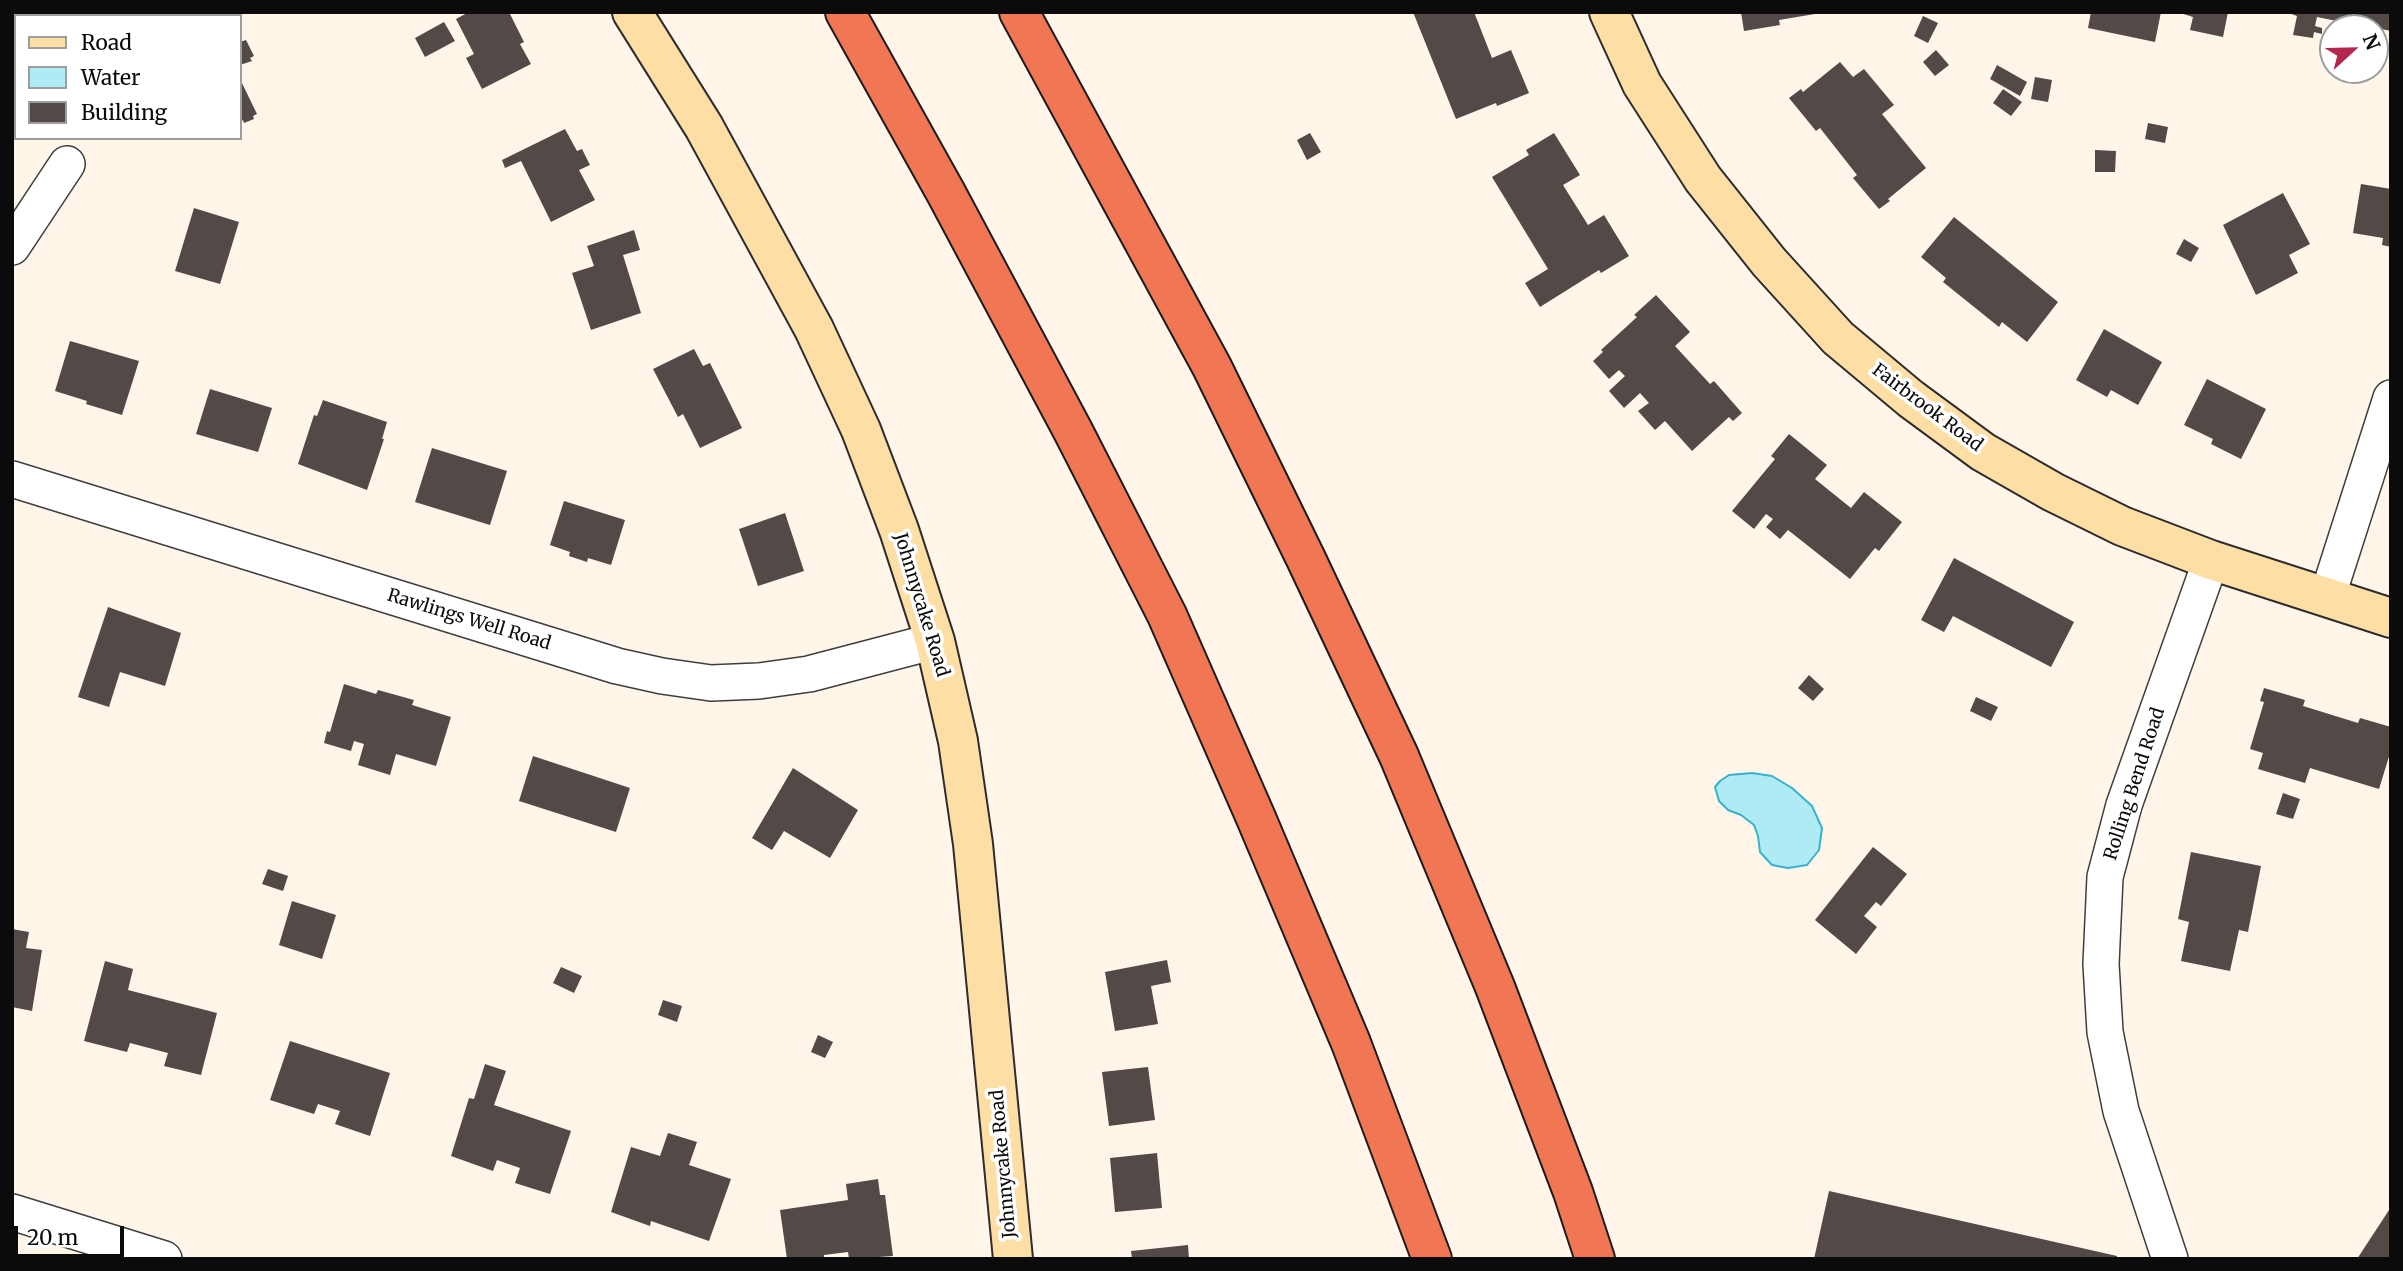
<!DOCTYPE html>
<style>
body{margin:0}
#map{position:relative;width:2403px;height:1271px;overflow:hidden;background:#fff5e9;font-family:Merriweather,serif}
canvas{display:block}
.frame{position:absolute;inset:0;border:14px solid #0b0b0b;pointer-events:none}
.legend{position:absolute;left:14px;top:14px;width:228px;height:126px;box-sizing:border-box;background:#fff;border:2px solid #9d9d9d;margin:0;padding:9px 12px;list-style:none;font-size:21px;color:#0b0b0b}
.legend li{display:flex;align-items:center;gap:14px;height:35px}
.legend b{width:35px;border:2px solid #9d9d9d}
.north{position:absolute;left:2319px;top:14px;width:70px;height:70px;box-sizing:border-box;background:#fff;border:2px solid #9d9d9d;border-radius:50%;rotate:68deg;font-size:19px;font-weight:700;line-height:28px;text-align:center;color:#0b0b0b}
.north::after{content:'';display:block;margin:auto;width:24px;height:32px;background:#b62750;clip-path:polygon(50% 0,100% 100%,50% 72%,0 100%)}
.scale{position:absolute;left:14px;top:1226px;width:110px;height:32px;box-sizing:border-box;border:4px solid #0b0b0b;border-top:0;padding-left:9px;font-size:21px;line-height:24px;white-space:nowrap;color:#0b0b0b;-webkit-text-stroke:5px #fff;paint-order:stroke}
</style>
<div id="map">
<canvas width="2403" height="1271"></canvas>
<div class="frame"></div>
<ul class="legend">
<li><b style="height:9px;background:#fddea5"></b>Road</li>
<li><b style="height:19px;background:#afebf4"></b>Water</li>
<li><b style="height:19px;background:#534947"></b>Building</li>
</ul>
<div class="north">N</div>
<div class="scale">20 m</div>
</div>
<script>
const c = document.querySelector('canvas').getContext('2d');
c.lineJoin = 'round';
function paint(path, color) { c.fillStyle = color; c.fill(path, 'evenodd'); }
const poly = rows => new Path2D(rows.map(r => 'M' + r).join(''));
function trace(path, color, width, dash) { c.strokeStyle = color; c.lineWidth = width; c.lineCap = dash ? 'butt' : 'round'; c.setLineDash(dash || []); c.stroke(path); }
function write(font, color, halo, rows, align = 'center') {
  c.font = font + ' Merriweather,serif'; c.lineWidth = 7; c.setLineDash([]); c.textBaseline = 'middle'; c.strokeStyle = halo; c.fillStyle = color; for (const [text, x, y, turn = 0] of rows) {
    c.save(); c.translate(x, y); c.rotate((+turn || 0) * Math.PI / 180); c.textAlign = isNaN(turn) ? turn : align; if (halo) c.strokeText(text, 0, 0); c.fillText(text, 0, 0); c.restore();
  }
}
const water = poly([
 [1752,773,1772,776,1792,788,1812,806,1822,828,1819,850,1807,865,1788,868,1772,865,1760,852,1758,836,1754,825,1741,815,1728,810,1719,801,1715,787,1720,781,1729,775,1752,773]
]);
const building = poly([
 [48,12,153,12,152,16,57,16],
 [469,12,509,12,524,42,520,44,531,64,482,89,466,58,474,54,456,19],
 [1413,12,1474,12,1492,58,1511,50,1529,93,1497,106,1496,103,1456,119],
 [1741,12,1815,12,1815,14,1779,20,1780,25,1744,31],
 [2091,12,2161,12,2155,42,2088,28],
 [2177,12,2228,12,2223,37,2190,30,2193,17],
 [2286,12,2391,12,2391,31,2371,27,2356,28,2356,25,2317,17,2315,26,2322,28,2322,34,2314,32,2313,38,2293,35,2297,16],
 [1923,16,1938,23,1928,43,1914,36],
 [444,22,455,41,425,57,415,38],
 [246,40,254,56,250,58,252,61,240,65,240,42],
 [1936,50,1949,65,1935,76,1923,62],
 [1840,62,1853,77,1864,69,1894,105,1882,114,1926,168,1888,199,1890,201,1879,209,1853,178,1857,175,1820,128,1816,131,1789,98,1801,89,1803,92],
 [1997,65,2027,82,2020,96,1990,79],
 [2035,77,2052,80,2048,102,2031,99],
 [240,79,257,114,253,116,254,119,244,123,243,120,240,122],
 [2003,89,2022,102,2011,116,1993,103],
 [2148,123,2168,127,2165,143,2145,139],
 [565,129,577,151,582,149,590,165,579,170,595,200,551,222,521,161,505,168,502,160],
 [1310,133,1321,152,1307,160,1297,140],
 [1554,133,1580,175,1563,185,1588,225,1604,215,1629,256,1601,273,1599,270,1540,307,1525,283,1548,269,1492,177,1529,155,1526,150],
 [2095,150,2116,151,2115,172,2095,172],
 [2361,184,2391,189,2391,247,2382,245,2383,238,2353,233],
 [2283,193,2310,244,2289,255,2298,273,2256,295,2223,225],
 [194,208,239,222,220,284,175,271],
 [1954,217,2058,302,2027,342,2002,322,1999,327,1943,282,1946,278,1921,257],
 [634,230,640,250,623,255,641,313,591,330,572,273,594,266,587,246],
 [2184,239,2199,248,2191,262,2176,254],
 [1656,295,1690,332,1675,346,1710,384,1714,381,1742,413,1733,421,1729,417,1692,451,1665,421,1655,430,1638,411,1649,403,1640,393,1624,408,1609,391,1625,376,1619,370,1609,379,1593,361,1603,352,1601,350,1637,317,1634,315],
 [2104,329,2162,362,2138,405,2111,390,2107,397,2076,380],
 [70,341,139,361,122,415,86,404,87,401,55,391],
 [694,349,703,366,710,363,742,428,700,448,683,414,678,417,653,369],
 [2207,379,2266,409,2241,459,2211,444,2213,439,2184,425],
 [210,389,272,408,258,452,196,434],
 [323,400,387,422,382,439,384,439,367,490,298,464,314,415,317,416],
 [1789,434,1827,465,1815,479,1851,508,1864,492,1902,522,1879,551,1875,548,1850,579,1788,530,1780,539,1766,527,1773,519,1766,514,1754,529,1732,511,1775,459,1771,456],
 [432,448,507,471,490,525,415,502],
 [564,501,625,520,611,565,588,558,587,562,569,556,570,552,550,545],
 [785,513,804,571,758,586,739,529],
 [1954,558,2074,622,2051,667,1953,616,1944,632,1921,620],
 [108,607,181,633,165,686,120,672,109,707,78,697],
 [1809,675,1824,689,1813,701,1798,688],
 [344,684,376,694,378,690,414,700,412,705,451,717,436,766,396,754,390,775,358,765,364,744,354,741,351,751,324,743,327,731,330,732],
 [2264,688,2305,700,2303,706,2358,723,2360,718,2391,727,2391,750,2379,789,2310,768,2305,783,2258,769,2263,753,2250,749,2264,702,2260,701],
 [1976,697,1998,707,1991,721,1970,711],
 [533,756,630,788,616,832,519,801],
 [793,768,858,810,830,858,784,831,772,850,752,838],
 [2283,793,2300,799,2293,819,2276,814],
 [1873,847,1907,874,1881,906,1876,902,1864,916,1877,927,1856,954,1815,920],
 [2191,852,2261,866,2248,932,2239,930,2230,971,2181,961,2189,922,2178,919],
 [268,869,288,876,283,891,262,884],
 [292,901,336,915,322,959,279,945],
 [12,929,29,932,26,948,42,950,32,1011,12,1007],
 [1167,960,1171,982,1151,986,1158,1024,1115,1031,1105,972],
 [105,961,133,969,128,990,217,1013,201,1075,164,1066,168,1053,130,1043,127,1052,84,1041],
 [561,967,582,976,574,993,553,983],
 [663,1000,682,1006,677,1022,658,1015],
 [818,1035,833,1042,825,1058,811,1052],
 [290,1041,390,1073,370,1136,335,1124,340,1111,318,1104,314,1114,270,1100],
 [485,1064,506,1071,494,1105,571,1131,550,1194,515,1183,520,1168,497,1160,493,1171,451,1156,469,1098,474,1099],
 [1148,1067,1155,1120,1109,1126,1102,1072],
 [668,1133,697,1142,689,1165,731,1179,709,1241,651,1221,650,1226,611,1212,631,1147,660,1156],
 [1157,1153,1162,1208,1115,1212,1110,1158],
 [878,1179,880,1195,885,1195,893,1256,849,1259,848,1252,824,1255,824,1259,787,1259,780,1210,848,1200,846,1184],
 [1829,1191,2117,1256,2117,1259,1814,1259],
 [2391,1207,2391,1259,2357,1259],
 [1188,1245,1189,1259,1132,1259,1131,1251]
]);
const street = poly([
 [12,247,67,164],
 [12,479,617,666,662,676,711,683,759,681,809,674,935,641],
 [2327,598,2391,398],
 [12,1212,164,1259],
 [2170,1259,2121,1111,2105,1032,2101,964,2105,877,2124,805,2211,560]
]);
const secondary = poly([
 [632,12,704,127,814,329,861,430,899,530,935,641,958,741,973,844,1013,1259],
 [1609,12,1642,84,1703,179,1769,262,1838,338,1911,399,1983,452,2053,492,2122,526,2211,560,2391,618]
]);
const highway = poly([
 [845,12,946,193,1073,431,1167,615,1256,818,1351,1043,1432,1259],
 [1019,12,1212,367,1306,559,1399,756,1495,987,1573,1192,1595,1259]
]);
const streetNames = [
 ["Fairbrook Road",1927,408,37],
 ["Johnnycake Road",921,605,73],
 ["Rawlings Well Road",469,620,17],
 ["Rolling Bend Road",2135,784,-72],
 ["Johnnycake Road",1004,1164,-95]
];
paint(water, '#afebf4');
trace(water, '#38b2ca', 2);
paint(building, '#534947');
trace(street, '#3e3e3e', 38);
trace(secondary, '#2d2d2d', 42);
trace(highway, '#1c1c1c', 42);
trace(street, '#fff', 35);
trace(secondary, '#fddea5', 38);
trace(highway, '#f17654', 38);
write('18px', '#0b0b0b', '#fff', streetNames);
</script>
